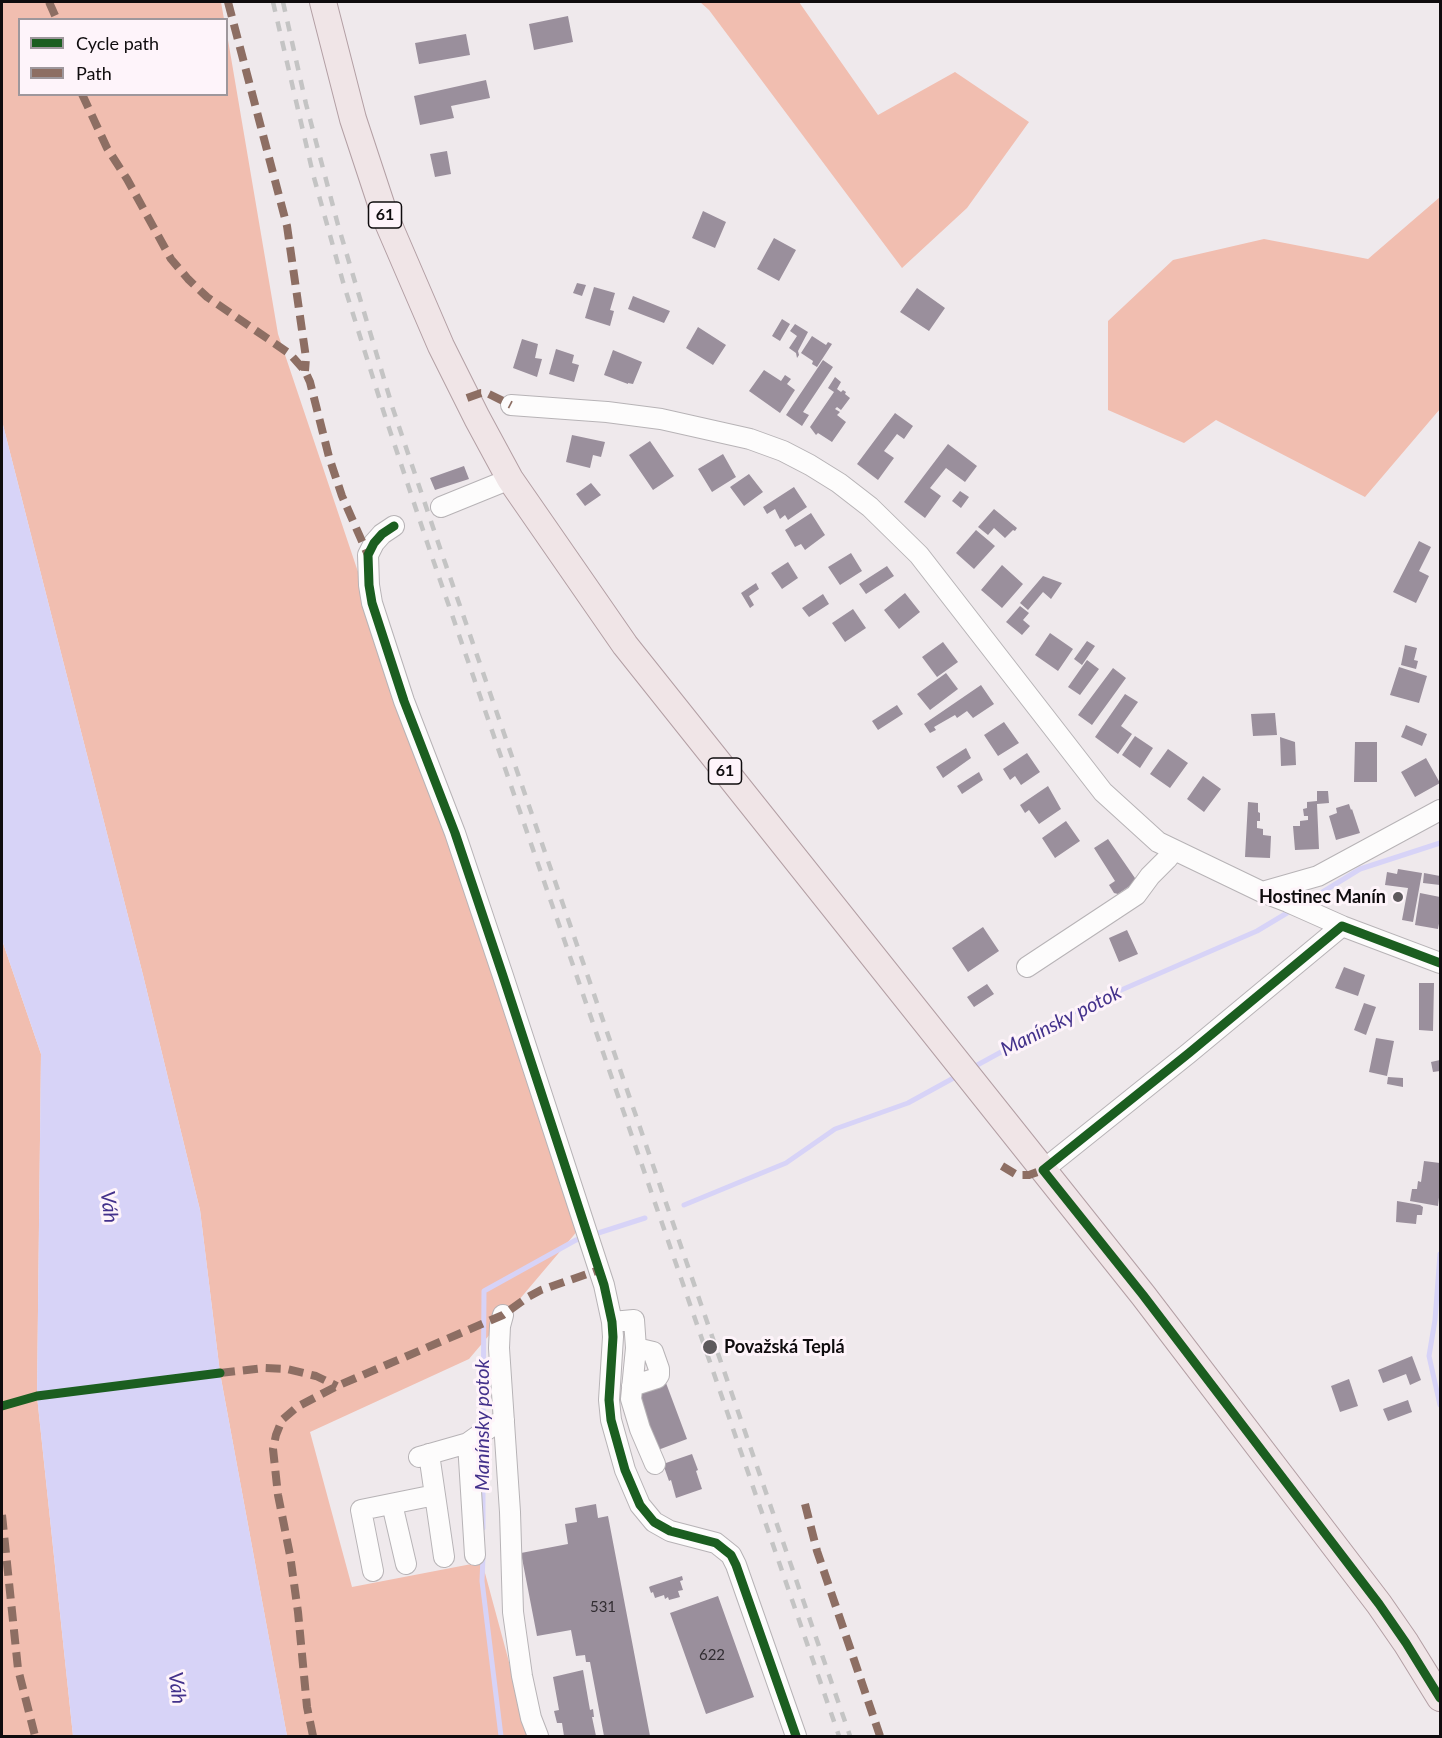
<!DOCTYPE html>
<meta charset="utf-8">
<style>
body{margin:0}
#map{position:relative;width:1442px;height:1738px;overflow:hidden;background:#efe9ec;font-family:Lato,sans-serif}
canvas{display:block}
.frame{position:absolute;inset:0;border:3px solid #0f0c0e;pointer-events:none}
.legend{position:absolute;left:18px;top:18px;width:210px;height:78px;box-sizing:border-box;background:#fef4fa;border:2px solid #9e979c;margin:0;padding:8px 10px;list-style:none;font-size:18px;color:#0f0c0e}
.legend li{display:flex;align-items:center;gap:12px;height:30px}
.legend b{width:30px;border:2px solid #9e979c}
</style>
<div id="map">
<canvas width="1442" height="1738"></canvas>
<div class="frame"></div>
<ul class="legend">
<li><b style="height:8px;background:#1b5e20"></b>Cycle path</li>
<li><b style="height:8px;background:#8d6e63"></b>Path</li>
</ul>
</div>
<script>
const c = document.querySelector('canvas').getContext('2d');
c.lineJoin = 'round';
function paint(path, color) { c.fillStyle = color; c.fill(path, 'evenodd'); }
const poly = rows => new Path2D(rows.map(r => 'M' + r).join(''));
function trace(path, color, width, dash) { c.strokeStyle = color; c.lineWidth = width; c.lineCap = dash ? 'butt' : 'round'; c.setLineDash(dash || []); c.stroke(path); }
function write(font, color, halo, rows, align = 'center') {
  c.font = font + ' Lato,sans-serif'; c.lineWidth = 6; c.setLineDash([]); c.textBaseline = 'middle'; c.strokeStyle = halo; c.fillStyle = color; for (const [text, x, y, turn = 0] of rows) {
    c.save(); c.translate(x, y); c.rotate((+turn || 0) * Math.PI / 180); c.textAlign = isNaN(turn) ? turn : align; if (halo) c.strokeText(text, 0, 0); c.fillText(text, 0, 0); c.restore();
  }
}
const forest = poly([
 [2,2,221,2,224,19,20,20,20,94,226,94,227,34,278,334,579,1229,469,1359,310,1432,352,1587,482,1562,529,1736,287,1736,220,1373,200,1210,143,975,2,421],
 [700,2,799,2,878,115,955,72,1029,122,967,208,902,268,709,10],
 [1440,197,1440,409,1365,497,1216,420,1184,443,1108,410,1108,321,1173,260,1264,239,1368,259],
 [2,940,41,1054,37,1396,73,1736,2,1736]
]);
const water = poly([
 [2,421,143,975,200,1210,220,1373,287,1736,73,1736,37,1396,41,1054,2,940]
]);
const stream = poly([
 [1303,904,1360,869,1440,843],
 [970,1069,1089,1004,1257,931,1292,910],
 [684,1205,786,1163,835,1129,908,1103,959,1075],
 [592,1235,645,1218],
 [1440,1254,1435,1320,1429,1356,1440,1405],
 [483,1426,484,1291,576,1240,584,1238],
 [483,1528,483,1439],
 [483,1556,482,1581,501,1736]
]);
const building = poly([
 [568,16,573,42,534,50,529,24],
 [466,34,470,55,419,64,415,43],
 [486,80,490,98,451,106,454,118,420,125,414,96],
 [447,151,451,174,435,177,430,154],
 [703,211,726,222,715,248,692,238],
 [774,238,796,250,779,281,757,269],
 [577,283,586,285,582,296,573,293],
 [594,287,615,293,610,310,614,311,610,326,585,318],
 [917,288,945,308,929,331,900,312],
 [633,296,670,311,664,323,628,309],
 [782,319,790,324,780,341,772,336],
 [795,324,808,332,798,351,799,355,797,358,796,353,789,348,797,336,790,331],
 [698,327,726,345,713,365,686,348],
 [812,336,826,345,828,342,832,344,817,367,812,364,813,361,801,353],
 [522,339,538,344,535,358,542,359,537,377,513,368],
 [556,349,574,355,572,363,579,365,574,382,549,374],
 [613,350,642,362,633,384,628,383,628,384,604,375],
 [823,360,833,367,803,412,809,415,802,426,786,415],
 [764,370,781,381,785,375,791,379,787,384,795,390,780,413,749,391],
 [835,377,841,382,837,389,841,392,843,390,846,392,845,394,850,398,841,410,837,407,835,409,840,412,837,415,846,422,832,442,818,433,816,435,810,427,834,392,828,388],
 [895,413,913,426,904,439,897,434,884,451,894,458,878,480,857,464],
 [572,435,605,442,601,457,593,455,590,468,566,462],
 [650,441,674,476,653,490,629,455],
 [948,444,977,466,965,482,946,468,930,488,941,496,925,518,904,502],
 [723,454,736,477,712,492,698,469],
 [464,466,469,479,435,490,430,478],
 [749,474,763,492,744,506,730,487],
 [591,483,601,495,585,506,576,494],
 [794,487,807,507,788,520,785,515,780,519,775,509,767,514,763,507],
 [960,491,969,497,961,508,952,501],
 [994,509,1017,528,1015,531,1013,530,1005,538,994,528,988,535,978,527],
 [811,513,825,535,805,550,801,544,795,547,785,530],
 [976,530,995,546,974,569,956,553],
 [1419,541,1431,547,1419,571,1429,576,1416,603,1393,592],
 [851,553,862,571,840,585,828,567],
 [788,562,798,578,782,589,771,573],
 [1002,565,1023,584,1002,608,981,590],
 [887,566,894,576,866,594,859,584],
 [1043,576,1062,583,1051,599,1043,592,1028,610,1020,603],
 [756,583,759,589,749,596,754,605,750,608,741,593],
 [905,593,920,612,899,629,884,610],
 [823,594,829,604,809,617,802,608],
 [1020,606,1029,613,1023,620,1030,626,1022,635,1006,622],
 [853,609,866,628,845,642,832,623],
 [1050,633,1073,649,1058,671,1035,655],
 [1087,641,1095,646,1082,665,1074,659],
 [943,642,958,662,937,677,922,657],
 [1405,645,1417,648,1414,660,1418,661,1416,669,1401,665],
 [1087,660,1099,669,1080,695,1068,687],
 [1399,667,1427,676,1419,703,1390,695],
 [1113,668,1126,678,1092,725,1078,715],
 [946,673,958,689,930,710,917,694],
 [981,685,994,704,973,718,967,711,957,718,955,715,934,727,936,730,930,733,924,724],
 [1125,694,1138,702,1121,726,1132,734,1118,754,1095,737],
 [897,705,903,714,878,730,872,721],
 [1275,713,1277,735,1253,736,1251,714],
 [1004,722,1019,743,998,756,984,735],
 [1406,725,1427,734,1422,746,1401,737],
 [1135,736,1153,748,1140,768,1122,755],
 [1280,737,1295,742,1296,765,1281,766],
 [1355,742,1377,742,1377,782,1354,782],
 [966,748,971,758,943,778,936,767],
 [1168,749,1188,763,1170,788,1150,774],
 [1027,753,1040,772,1021,785,1015,776,1010,780,1003,769],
 [1426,758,1440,783,1415,797,1401,772],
 [979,772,983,780,962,794,957,786],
 [1203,776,1221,789,1204,812,1187,799],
 [1048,786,1061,809,1039,824,1029,810,1025,813,1020,805],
 [1317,791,1328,791,1329,803,1317,804,1319,849,1295,850,1293,826,1300,826,1300,821,1308,820,1308,816,1304,816,1303,809,1307,808,1307,802,1317,801],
 [1248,802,1258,803,1258,812,1260,813,1260,821,1257,821,1257,828,1263,829,1263,835,1271,836,1270,858,1245,857],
 [1349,804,1351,810,1352,809,1360,833,1336,840,1329,816,1337,813,1336,808],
 [1066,821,1080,841,1055,858,1042,838],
 [1108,839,1137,881,1118,894,1114,893,1109,885,1115,881,1094,848],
 [1398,869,1422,873,1413,922,1402,920,1408,888,1385,885,1387,872,1397,874],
 [1424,873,1440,876,1440,885,1423,883],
 [1420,893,1440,897,1440,918,1438,929,1415,925],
 [983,927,999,951,968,972,952,948],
 [1127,930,1138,954,1119,962,1109,938],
 [1344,967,1365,975,1358,996,1335,988],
 [1419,983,1434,983,1433,1031,1419,1030],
 [987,984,994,994,974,1007,967,997],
 [1364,1003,1376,1007,1366,1035,1354,1030],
 [1376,1038,1394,1041,1387,1076,1369,1072],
 [1440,1060,1440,1071,1433,1072,1431,1062],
 [1388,1077,1403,1078,1403,1087,1387,1084],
 [1424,1161,1440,1163,1440,1189,1438,1206,1410,1201,1412,1189,1417,1189,1418,1181,1421,1182],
 [1397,1201,1420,1205,1423,1207,1422,1215,1417,1215,1416,1224,1396,1222],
 [1412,1356,1421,1380,1410,1385,1406,1374,1383,1383,1378,1370],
 [1349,1379,1358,1406,1340,1412,1331,1386],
 [666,1383,687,1439,658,1450,636,1394],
 [1408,1400,1412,1412,1388,1421,1383,1409],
 [692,1454,698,1470,696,1471,702,1489,676,1498,671,1480,669,1481,663,1464],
 [596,1504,598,1518,608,1516,650,1736,604,1736,590,1662,586,1662,585,1655,576,1656,571,1630,537,1636,521,1553,568,1544,565,1524,577,1522,575,1508],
 [682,1576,683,1580,680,1581,683,1590,678,1591,680,1597,669,1600,668,1597,665,1599,664,1595,655,1598,653,1592,651,1593,649,1587,651,1586],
 [718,1596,754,1697,706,1714,670,1613],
 [583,1670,590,1710,593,1709,594,1717,592,1717,596,1736,564,1736,562,1723,557,1723,554,1711,559,1710,553,1677]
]);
const minor = poly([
 [511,405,607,412,661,419,750,439,783,451,810,465,839,483,870,507,919,555,1103,792,1158,842,1262,892,1288,902,1342,926,1440,963],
 [441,507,510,479],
 [394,526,382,534,374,543,368,555,369,585,372,603,404,701,455,833,503,976,604,1285,612,1322,613,1337,609,1400,611,1420,625,1470,640,1505,654,1522,670,1531,716,1543,731,1555,736,1565,796,1736],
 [1262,892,1318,876,1440,810],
 [1027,967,1136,895,1150,876,1167,859,1174,850],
 [1043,1170,1189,1053,1342,926],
 [503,1315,500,1326,499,1348,510,1512,513,1612,522,1676,531,1718,538,1736],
 [612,1322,634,1320,636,1348,631,1399,640,1429,655,1464],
 [632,1386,657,1378,659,1375,659,1369,653,1352,636,1348],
 [429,1454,444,1557],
 [419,1457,468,1443],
 [392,1504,406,1564],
 [475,1555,468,1443,492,1426,504,1420],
 [373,1571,361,1510,435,1495]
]);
const major = poly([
 [323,2,353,119,385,216,441,346,477,418,510,479,625,645,1143,1295,1379,1604,1406,1643,1440,1698]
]);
const rail = poly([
 [273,2,313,174,343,282,384,413,430,551,839,1736],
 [283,2,306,104,338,225,393,409,440,548,850,1736]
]);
const quiet = poly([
 [49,2,57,20],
 [228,2,287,226,306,358,305,371],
 [82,94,107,148,127,179,171,259,188,279,207,297,290,354,305,371,310,382,329,457,342,496,368,555],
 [467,398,481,393,487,393,511,405],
 [1002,1166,1017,1175,1029,1175,1043,1170],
 [220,1373,264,1368,287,1369,316,1376,337,1386],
 [805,1504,817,1551,880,1736],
 [2,1515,18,1669,35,1736],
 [313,1736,307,1707,298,1612,290,1555,278,1495,273,1449,276,1435,282,1420,297,1407,337,1386,503,1315,528,1297,541,1290,599,1270]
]);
const cycleway = poly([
 [394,526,382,534,374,543,368,555,369,585,372,603,404,701,455,833,503,976,604,1285,612,1322,613,1337,609,1400,611,1420,625,1470,640,1505,654,1522,670,1531,716,1543,731,1555,736,1565,796,1736],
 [1440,963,1342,926,1189,1053,1043,1170,1143,1295,1379,1604,1406,1643,1440,1698],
 [2,1406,37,1396,220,1373]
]);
const markers = [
 [1398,897,6,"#5d595c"],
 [710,1347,8,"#5d595c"]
];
const numberNames = [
 ["531",603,1607],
 ["622",712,1655]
];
const shields = [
 [385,215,33],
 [725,771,33]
];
const shieldNames = [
 ["61",385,215],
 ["61",725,771]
];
const poiNames = [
 ["Hostinec Manín",1386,897],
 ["Považská Teplá",724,1347,"left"]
];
const waterNames = [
 ["Manínsky potok",1061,1021,-27],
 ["Váh",109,1207,82],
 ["Manínsky potok",483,1425,-90],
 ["Váh",177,1688,82]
];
paint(forest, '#f1beb0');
paint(water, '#d7d3f7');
trace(stream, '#d7d3f7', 5);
paint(building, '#9a8f9c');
trace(minor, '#b7b3b6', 22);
trace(major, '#b39fa4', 28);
trace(minor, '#fdfcfc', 20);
trace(major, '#f0e5e7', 26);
trace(rail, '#c4c4c4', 4.5, [10, 10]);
trace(quiet, '#8d6e63', 8, [15, 8]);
trace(cycleway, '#1b5e20', 9);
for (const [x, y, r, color] of markers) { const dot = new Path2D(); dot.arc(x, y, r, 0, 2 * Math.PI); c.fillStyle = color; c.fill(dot); trace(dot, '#fef4fa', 2); }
write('15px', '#322d32', null, numberNames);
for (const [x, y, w] of shields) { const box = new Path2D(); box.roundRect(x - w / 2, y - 13, w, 26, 4.5); c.fillStyle = '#fef4fa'; c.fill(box); trace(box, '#0f0c0e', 1.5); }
write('bold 16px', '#0f0c0e', null, shieldNames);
write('bold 18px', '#0f0c0e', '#fef4fa', poiNames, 'right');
write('italic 20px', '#43318b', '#fef4fa', waterNames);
</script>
